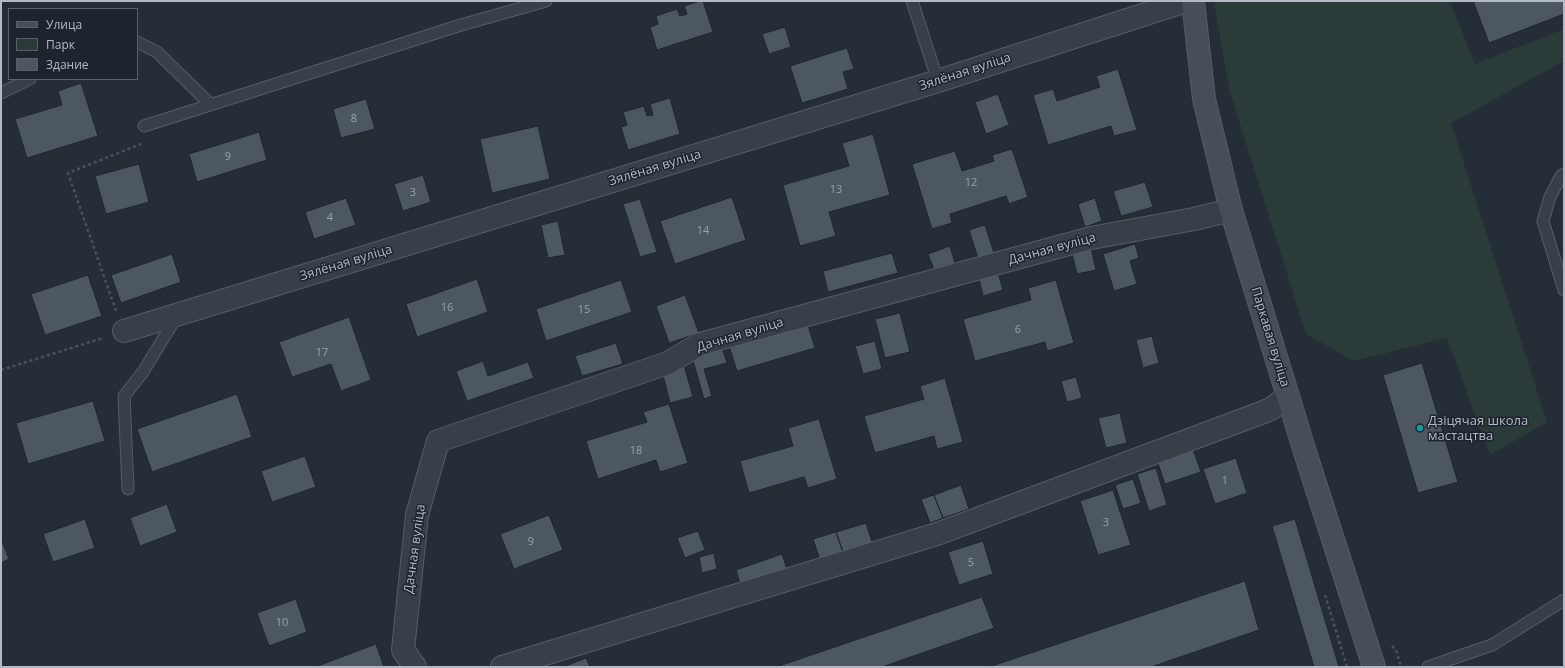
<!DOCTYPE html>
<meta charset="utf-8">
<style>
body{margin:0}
#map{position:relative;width:1565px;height:668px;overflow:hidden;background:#252d37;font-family:"Open Sans",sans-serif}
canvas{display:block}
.frame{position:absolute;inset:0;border:2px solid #b3bac4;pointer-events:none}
.legend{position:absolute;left:8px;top:8px;width:130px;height:72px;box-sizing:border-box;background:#1d242d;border:1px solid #596069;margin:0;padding:5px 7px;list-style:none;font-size:12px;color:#b3bac4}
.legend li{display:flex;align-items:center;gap:8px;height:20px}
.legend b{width:20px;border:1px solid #596069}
</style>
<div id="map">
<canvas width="1565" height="668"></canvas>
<div class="frame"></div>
<ul class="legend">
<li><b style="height:5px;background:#474e5a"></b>Улица</li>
<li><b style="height:11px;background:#2a3b3a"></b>Парк</li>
<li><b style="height:11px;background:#4d5762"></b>Здание</li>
</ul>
</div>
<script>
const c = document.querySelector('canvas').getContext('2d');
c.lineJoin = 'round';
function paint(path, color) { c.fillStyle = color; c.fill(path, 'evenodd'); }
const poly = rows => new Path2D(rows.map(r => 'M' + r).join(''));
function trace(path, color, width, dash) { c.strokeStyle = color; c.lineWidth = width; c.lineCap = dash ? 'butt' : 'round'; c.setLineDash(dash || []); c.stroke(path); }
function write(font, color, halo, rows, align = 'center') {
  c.font = font + ' "Open Sans",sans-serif'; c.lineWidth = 3; c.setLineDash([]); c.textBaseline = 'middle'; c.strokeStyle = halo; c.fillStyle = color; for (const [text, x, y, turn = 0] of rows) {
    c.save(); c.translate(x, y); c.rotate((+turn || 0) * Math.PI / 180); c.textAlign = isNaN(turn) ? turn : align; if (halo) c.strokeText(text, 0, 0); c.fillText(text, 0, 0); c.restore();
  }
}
const green = poly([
 [1216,1,1450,1,1475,64,1564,29,1564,61,1451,123,1547,422,1490,455,1447,338,1354,361,1306,334,1230,92,1214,4]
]);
const building = poly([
 [700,1,703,1,713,32,657,50,650,27,658,24,656,16,677,9,680,16,687,14,684,6,700,1],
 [1473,1,1564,1,1564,14,1489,43,1473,1],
 [785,27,791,47,769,54,762,34,785,27],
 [847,48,854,69,843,72,848,89,802,103,790,66,847,48],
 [1118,69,1137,130,1114,136,1111,126,1048,145,1033,95,1053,89,1057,101,1100,87,1096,76,1118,69],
 [81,83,98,136,27,158,15,119,62,105,58,91,81,83],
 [998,94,1009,125,986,134,975,102,998,94],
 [670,98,680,134,628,150,621,127,627,125,623,112,644,106,647,116,653,115,650,104,670,98],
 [366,99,375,129,341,138,333,109,366,99],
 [538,126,550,179,492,193,480,139,538,126],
 [259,132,267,160,197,182,189,154,259,132],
 [873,134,890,195,829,212,836,236,800,246,783,185,849,166,842,143,873,134],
 [1012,149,1028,197,1009,204,1006,196,950,214,952,223,932,229,912,164,955,151,962,171,994,161,992,155,1012,149],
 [139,164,149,202,106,214,95,176,139,164],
 [423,175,431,202,403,211,394,184,423,175],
 [1145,182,1153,207,1121,216,1113,191,1145,182],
 [732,197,746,240,675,264,660,221,732,197],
 [346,198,356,225,314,239,305,212,346,198],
 [1095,198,1102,221,1085,227,1078,204,1095,198],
 [640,199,657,252,640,257,623,204,640,199],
 [558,221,565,255,548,258,541,225,558,221],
 [985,225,994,253,978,258,969,230,985,225],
 [1135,244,1139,258,1130,261,1137,284,1114,291,1103,254,1135,244],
 [950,246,955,263,934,270,928,254,950,246],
 [1091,248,1096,270,1077,274,1072,253,1091,248],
 [892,253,898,273,828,292,823,271,892,253],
 [172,254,181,282,121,303,111,275,172,254],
 [998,273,1003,290,983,296,979,279,998,273],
 [88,275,102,316,45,335,31,294,88,275],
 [477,279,488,312,417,337,406,304,477,279],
 [621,280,632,312,546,341,536,309,621,280],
 [1056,280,1074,343,1047,351,1045,342,975,361,963,319,1031,300,1028,288,1056,280],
 [685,295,699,333,669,343,656,306,685,295],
 [900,313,910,352,885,358,875,319,900,313],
 [349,317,371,380,341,391,331,364,292,377,279,342,349,317],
 [806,319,815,348,737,371,728,343,806,319],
 [1152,336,1159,363,1143,368,1136,340,1152,336],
 [875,341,882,369,863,374,855,346,875,341],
 [616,343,623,364,582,376,575,356,616,343],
 [722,347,727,363,704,369,712,396,704,399,692,357,722,347],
 [483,361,488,376,528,362,534,378,467,401,456,371,483,361],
 [1422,363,1458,482,1418,493,1383,375,1422,363],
 [684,365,693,397,670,403,662,371,684,365],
 [1076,377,1082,398,1067,402,1061,381,1076,377],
 [945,378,963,442,937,449,934,436,875,453,864,416,924,399,920,386,945,378],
 [237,394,252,437,152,472,137,429,237,394],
 [93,401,105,441,28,464,16,423,93,401],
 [669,404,688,463,660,472,656,460,598,479,586,441,647,422,643,412,669,404],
 [1120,413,1127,443,1106,448,1098,418,1120,413],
 [819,419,837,479,808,488,804,477,749,493,740,461,793,446,788,428,819,419],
 [1192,446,1201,472,1165,484,1156,458,1192,446],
 [305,456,316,487,272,502,261,471,305,456],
 [1236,458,1247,493,1215,504,1203,469,1236,458],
 [1156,468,1167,505,1149,511,1137,474,1156,468],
 [1133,479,1141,503,1123,509,1115,485,1133,479],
 [961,485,969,509,943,518,934,495,961,485],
 [1113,490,1131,545,1098,555,1080,501,1113,490],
 [934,495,943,518,930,523,921,499,934,495],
 [167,504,177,532,140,546,130,518,167,504],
 [549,515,563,550,514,569,500,534,549,515],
 [85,519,95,548,53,562,43,534,85,519],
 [1295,519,1339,667,1314,667,1272,526,1295,519],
 [866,523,873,545,844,555,836,532,866,523],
 [698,531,705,550,685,558,677,538,698,531],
 [836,532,844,555,821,563,813,539,836,532],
 [1,539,9,559,1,563,1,539],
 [983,541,993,574,959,585,948,552,983,541],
 [714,553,717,569,702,573,699,557,714,553],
 [782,554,788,572,741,587,736,570,782,554],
 [1245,581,1259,630,1151,667,989,667,1245,581],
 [982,597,994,628,882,667,776,667,982,597],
 [296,599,307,632,269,646,257,613,296,599],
 [376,644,384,667,315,667,376,644],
 [586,658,590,667,563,667,586,658]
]);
const path = poly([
 [116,311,68,173,141,144],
 [1,370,103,338],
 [1325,595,1347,667],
 [1392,646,1396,650,1401,667]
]);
const lane = poly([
 [912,1,938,81],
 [137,42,157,52,210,104],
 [1,93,30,79],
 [144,126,461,25,546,1],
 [1564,174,1561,176,1550,197,1543,221,1564,290],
 [128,489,124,396,143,372,177,316],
 [1428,667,1492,645,1564,600]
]);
const street = poly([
 [124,331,938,81,1186,1],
 [415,667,403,650,417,515,438,441,668,363,700,344,1091,238,1194,219,1231,210],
 [502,667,937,534,1261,413,1271,409,1288,396]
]);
const secondary = poly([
 [1193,1,1204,99,1231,210,1305,452,1374,667]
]);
const markers = [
 [1420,428,4,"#0f9aa8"]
];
const numberNames = [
 ["8",354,119],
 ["9",228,157],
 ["12",971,183],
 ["13",836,190],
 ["3",413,193],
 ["4",330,218],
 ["14",703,231],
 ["16",447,308],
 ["15",584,310],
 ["6",1018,330],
 ["17",322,353],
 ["18",636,451],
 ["1",1225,481],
 ["3",1106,523],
 ["9",531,542],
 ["5",971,563],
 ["10",282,623]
];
const streetNames = [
 ["Зялёная вуліца",965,72,-18],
 ["Зялёная вуліца",655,168,-17],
 ["Дачная вуліца",1052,249,-15],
 ["Зялёная вуліца",346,263,-17],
 ["Дачная вуліца",740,335,-17],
 ["Паркавая вуліца",1270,337,73],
 ["Дачная вуліца",415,549,-82]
];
const poiNames = [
 ["Дзіцячая школа",1428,421],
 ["мастацтва",1428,436]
];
paint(green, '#2a3b3a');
paint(building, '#4d5762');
trace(building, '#1f262f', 1);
trace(lane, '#565d66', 13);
trace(street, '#565d66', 24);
trace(secondary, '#565d66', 24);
trace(path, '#465658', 2.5, [3, 3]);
trace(lane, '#383f48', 11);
trace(street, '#383f48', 22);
trace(secondary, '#474e5a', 22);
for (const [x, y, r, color] of markers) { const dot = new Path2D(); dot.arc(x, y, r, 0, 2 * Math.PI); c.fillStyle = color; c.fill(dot); trace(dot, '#1d242d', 1.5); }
write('11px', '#9aa1ac', null, numberNames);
write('13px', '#b3bac4', '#1d242d', streetNames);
write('13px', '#b3bac4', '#1d242d', poiNames, 'left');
</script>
